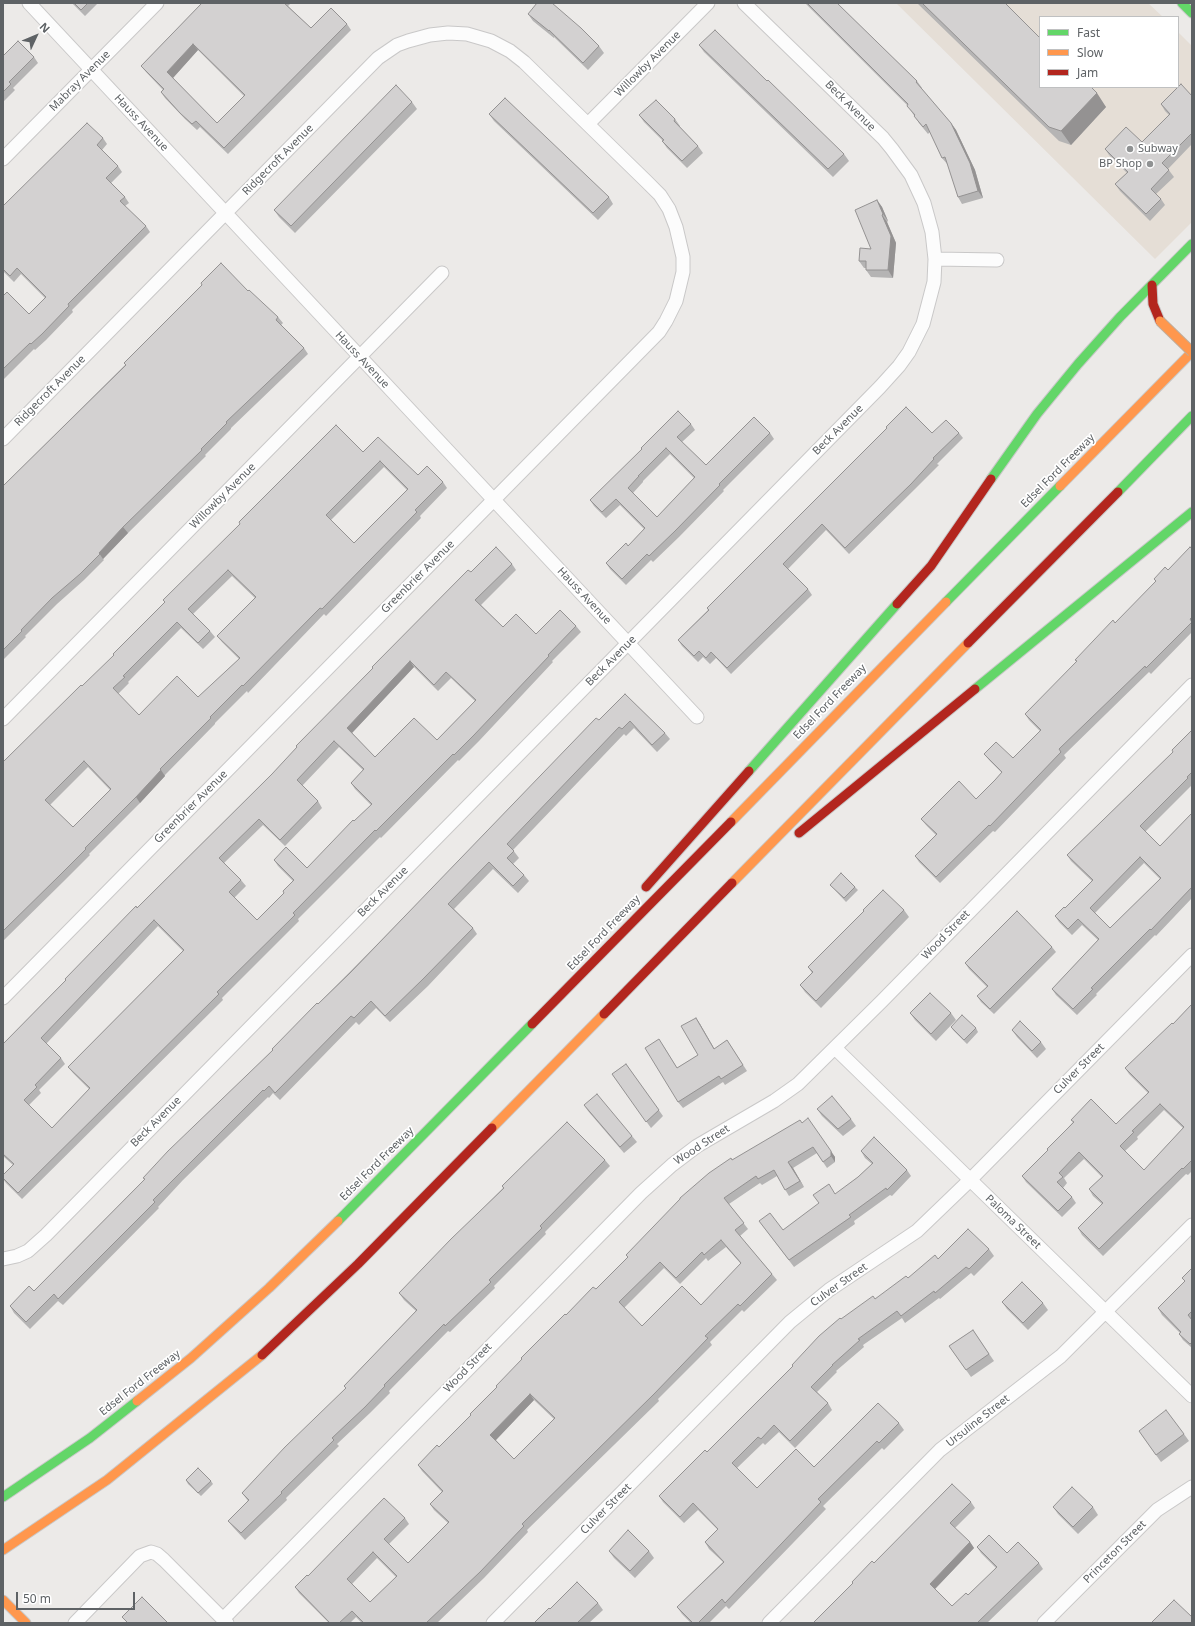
<!DOCTYPE html>
<style>
body{margin:0}
#map{position:relative;width:1195px;height:1626px;overflow:hidden;background:#eceae8;font-family:"Noto Sans",sans-serif}
canvas{display:block}
.frame{position:absolute;inset:0;border:4px solid #5e6265;pointer-events:none}
.legend{position:absolute;left:1039px;top:16px;width:140px;height:72px;box-sizing:border-box;background:#fff;border:1px solid #bfc0c1;margin:0;padding:5px 7px;list-style:none;font-size:12px;color:#5e6265}
.legend li{display:flex;align-items:center;gap:8px;height:20px}
.legend b{width:20px;border:1px solid #bfc0c1}
.north{position:absolute;left:16px;top:16px;width:40px;height:40px;-webkit-text-stroke:3px #fff;paint-order:stroke;rotate:46deg;font-size:11px;font-weight:700;line-height:16px;text-align:center;color:#5e6265}
.north::after{content:'';display:block;margin:auto;width:14px;height:18px;background:#5e6265;clip-path:polygon(50% 0,100% 100%,50% 72%,0 100%)}
.scale{position:absolute;left:16px;top:1592px;width:119px;height:18px;box-sizing:border-box;border:2px solid #5e6265;border-top:0;padding-left:5px;font-size:12px;line-height:14px;white-space:nowrap;color:#5e6265;-webkit-text-stroke:3px #fff;paint-order:stroke}
</style>
<div id="map">
<canvas width="1195" height="1626"></canvas>
<div class="frame"></div>
<ul class="legend">
<li><b style="height:5px;background:#63d668"></b>Fast</li>
<li><b style="height:5px;background:#ff974d"></b>Slow</li>
<li><b style="height:5px;background:#b3261e"></b>Jam</li>
</ul>
<div class="north">N</div>
<div class="scale">50 m</div>
</div>
<script>
const c = document.querySelector('canvas').getContext('2d');
c.lineJoin = 'round';
function paint(path, color) { c.fillStyle = color; c.fill(path, 'evenodd'); }
const poly = rows => new Path2D(rows.map(r => 'M' + r).join(''));
function trace(path, color, width, dash) { c.strokeStyle = color; c.lineWidth = width; c.lineCap = dash ? 'butt' : 'round'; c.setLineDash(dash || []); c.stroke(path); }
function write(font, color, halo, rows, align = 'center') {
  c.font = font + ' "Noto Sans",sans-serif'; c.lineWidth = 3.5; c.setLineDash([]); c.textBaseline = 'middle'; c.strokeStyle = halo; c.fillStyle = color; for (const [text, x, y, turn = 0] of rows) {
    c.save(); c.translate(x, y); c.rotate((+turn || 0) * Math.PI / 180); c.textAlign = isNaN(turn) ? turn : align; if (halo) c.strokeText(text, 0, 0); c.fillText(text, 0, 0); c.restore();
  }
}
const commercial = poly([
 [896,3,1148,3,1163,17,1040,17,1040,87,1178,87,1178,32,1192,46,1192,222,1155,259]
]);
const street = poly([
 [29,3,697,717],
 [588,124,708,3],
 [3,159,157,3],
 [935,259,997,260],
 [3,439,378,58,397,45,408,41,430,35,448,33,467,34,491,41,510,51,524,62,647,182,660,195,669,209,676,227,683,257,683,272,676,301,666,321,659,332,3,998],
 [3,719,442,273],
 [835,1048,1192,1396],
 [3,1259,17,1256,28,1251,46,1235,880,387,899,366,909,352,923,324,934,282,935,259,932,232,924,203,911,175,892,149,883,138,744,3],
 [223,1619,641,1193,672,1165,697,1146,774,1101,798,1084,882,1001,1192,685],
 [75,1623,140,1556,151,1552,157,1554,164,1560,227,1623],
 [493,1623,790,1322,829,1290,917,1231,970,1180,1192,955],
 [769,1623,940,1450,1061,1356,1192,1225],
 [1044,1623,1157,1510,1192,1487]
]);
const fast = poly([
 [1182,3,1192,13],
 [991,479,1037,414,1078,364,1120,317,1192,244],
 [1118,492,1192,416],
 [946,602,1060,486],
 [975,689,1192,512],
 [749,771,897,604],
 [338,1221,532,1024],
 [3,1497,90,1438,137,1401]
]);
const slow = poly([
 [1060,486,1192,352],
 [731,822,946,602],
 [732,883,968,643],
 [492,1128,604,1014],
 [137,1401,191,1358,269,1288,338,1221],
 [3,1550,107,1480,262,1355],
 [3,1600,26,1623]
]);
const jam = poly([
 [1152,285,1153,304,1160,321],
 [897,604,931,566,991,479],
 [968,643,1118,492],
 [799,833,975,689],
 [646,887,749,771],
 [604,1014,732,883],
 [532,1024,731,822],
 [262,1355,358,1264,492,1128]
]);
const slowBridge = poly([
 [1160,321,1192,352]
]);
const wall = poly([
 [72,3,98,3,85,16],
 [202,3,291,3,288,6,311,28,347,24,351,30,228,154,200,127,197,130,185,119,165,98,161,92,163,90,146,72,141,66],
 [198,50,244,96,217,123,173,78],
 [805,3,837,3,917,81,922,88,921,88,951,123,956,130,975,170,983,198,962,204,958,197,948,165,942,158,930,132,928,134,919,123,907,105],
 [917,3,1005,3,1106,107,1071,145,1059,141],
 [528,14,599,46,604,53,588,70,554,37,554,38,533,21],
 [699,45,844,154,849,161,833,177,704,52],
 [3,56,34,57,38,63,13,88,15,90,3,102],
 [1192,96,1192,144,1168,169,1174,177,1156,194,1161,199,1165,205,1150,221,1120,191,1115,184,1127,173,1109,155,1105,149,1142,142,1169,115,1165,111,1161,104],
 [412,102,417,109,295,233,279,217,274,210],
 [489,114,609,197,613,204,598,220,494,121],
 [639,115,675,119,680,126,680,127,698,146,703,153,687,168,667,148,662,141,663,141,644,122],
 [103,138,107,144,102,150,118,166,122,172,111,183,125,197,129,203,125,206,146,226,150,232,72,310,73,312,46,340,35,350,34,349,3,380,3,296,29,314,45,298,21,274,14,282,3,271,3,206],
 [877,200,882,207,888,221,887,222,896,243,893,278,871,277,866,270,866,268,864,268,859,261,871,249],
 [201,283,248,291,278,317,283,323,281,325,304,348,308,354,231,428,231,429,205,455,206,456,128,533,103,559,104,560,84,580,57,604,25,636,26,637,3,660,3,486,125,365,202,285],
 [691,424,695,430,682,442,706,465,770,433,774,439,723,490,724,491,679,537,653,562,651,560,626,585,610,569,606,563,628,546,644,529,620,505,606,518,594,506,590,500],
 [670,454,694,478,657,517,633,493,643,482,643,481],
 [932,433,959,433,963,438,937,464,939,465,915,489,849,554,826,530,788,569,808,589,812,595,731,674,716,658,710,664,703,657,698,662,682,646,678,640,708,610,707,608],
 [363,452,418,475,443,482,447,488,420,516,421,518,326,616,324,614,248,693,247,691,215,723,215,724,165,775,165,776,140,803,89,854,90,855,64,881,3,941,3,762,82,686],
 [384,467,407,490,354,543,331,520],
 [232,576,255,598,217,636,222,642,239,659,198,697,139,715,118,694,129,683,128,682,181,628,203,649,215,637,210,631,193,614],
 [88,767,110,790,73,827,50,805],
 [1192,549,1192,632,1151,674,1149,672,1064,755,1066,758,995,832,993,831,940,883,919,862,915,856,936,835,926,825,921,819,976,799,1002,773,989,760,984,754,1013,758,1040,731,1029,720,1025,714,1077,662,1075,660,1115,623,1156,582,1154,579,1168,570],
 [512,564,516,570,481,605,503,627,536,634,576,626,581,632,552,661,553,662,479,741,459,761,458,760,381,838,380,837,298,919,299,921,222,998,223,1000,22,1199,6,1183,3,1179,3,1175,13,1165,3,1156,3,1044,137,908,272,774,373,669,372,667,471,572],
 [414,667,438,691,451,678,475,701,437,740,375,757,352,733],
 [339,747,363,770,351,783,355,789,371,805,307,868,274,860,278,866,293,881,283,891,284,893,257,920,234,898,246,886,241,880,224,863,263,825,285,846,322,808,318,801,302,786],
 [158,926,183,951,68,1067,73,1073,89,1089,52,1128,29,1105,41,1093,39,1090,65,1064,61,1058,46,1044],
 [625,694,665,733,670,739,657,752,634,728,626,736,624,734,513,850,519,858,513,864,524,875,529,881,518,893,493,869,454,909,473,928,477,934,428,986,390,1022,376,1008,359,1025,356,1022,280,1100,273,1093,269,1098,268,1097,183,1180,158,1207,159,1208,63,1305,58,1301,30,1329,14,1313,10,1306,34,1291,318,1004],
 [1192,730,1192,783,1191,783,1192,785,1145,832,1160,846,1192,813,1192,898,1156,936,1155,935,1096,994,1097,995,1077,1015,1056,995,1052,989,1098,940,1082,925,1072,935,1059,922,1055,916,1065,908,1092,881,1071,861,1067,855,1173,752],
 [1144,863,1160,879,1110,928,1095,913],
 [830,885,855,887,858,890,846,902,833,888],
 [904,910,909,917,821,1008,805,992,800,985,812,973,808,967],
 [1052,947,1056,952,994,1014,981,1002,977,996,987,987,969,969,965,963],
 [1192,1004,1192,1171,1188,1175,1186,1174,1103,1256,1082,1235,1078,1228,1102,1204,1093,1196,1089,1189,1102,1177,1084,1159,1064,1178,1067,1183,1063,1188,1072,1197,1076,1203,1062,1217,1026,1182,1022,1176,1048,1150,1073,1122,1071,1120,1116,1124,1148,1093,1129,1074,1125,1068,1173,1024],
 [1164,1110,1183,1128,1144,1170,1125,1151,1138,1139,1137,1137],
 [910,1013,951,1013,956,1020,936,1041,915,1020],
 [696,1018,700,1024,714,1049,727,1040,747,1071,725,1085,723,1082,683,1108,678,1102,663,1045,677,1068,698,1055],
 [951,1027,976,1028,978,1032,967,1044,953,1030],
 [1012,1030,1041,1042,1046,1049,1037,1058,1017,1037],
 [626,1064,663,1116,651,1128,612,1074],
 [584,1105,632,1136,637,1142,624,1153,588,1111],
 [817,1109,851,1119,856,1126,843,1136,822,1116],
 [802,1123,835,1157,835,1162,827,1168,817,1153,793,1168,804,1187,789,1196,777,1176,762,1185,760,1183,729,1204,748,1229,740,1236,772,1274,777,1280,744,1312,742,1310,710,1342,712,1345,658,1399,659,1401,527,1530,528,1532,484,1578,437,1623,362,1623,356,1617,350,1623,329,1623,299,1593,295,1587,308,1576,405,1518,409,1524,389,1544,408,1563,448,1523,434,1510,430,1504,442,1492,422,1471,418,1465,439,1447,471,1415,566,1315,596,1289,628,1257,626,1255,732,1160],
 [726,1247,741,1264,701,1305,642,1326,624,1308,664,1268,680,1284,706,1258,708,1261],
 [534,1400,554,1419,514,1459,496,1440],
 [377,1558,396,1577,370,1602,352,1584],
 [861,1151,907,1170,911,1176,892,1196,890,1195,854,1221,855,1224,794,1267,759,1221,783,1230,836,1194,858,1177,872,1164,865,1158],
 [605,1160,610,1166,545,1232,546,1234,494,1286,495,1288,450,1332,448,1331,389,1391,390,1393,370,1413,337,1444,339,1446,286,1498,287,1500,245,1540,233,1527,228,1521,248,1501,242,1493,346,1388,344,1386,416,1311,404,1300,399,1293,503,1188,502,1186],
 [989,1249,994,1256,974,1276,971,1273,940,1299,939,1298,905,1323,902,1318,863,1345,864,1347,836,1371,837,1372,817,1392,828,1403,832,1410,795,1448,779,1432,765,1445,763,1443,737,1468,757,1488,814,1467,899,1423,904,1430,884,1450,882,1448,823,1506,826,1509,729,1609,726,1606,709,1623,691,1623,682,1614,677,1607,723,1562,709,1549,705,1542,718,1530,698,1510,684,1523,663,1502,659,1496,707,1452,841,1319,875,1299,938,1259],
 [1192,1268,1192,1348,1183,1340,1179,1334,1180,1333,1162,1315,1158,1308,1185,1281,1182,1278],
 [1002,1302,1043,1303,1048,1310,1028,1330,1007,1309],
 [973,1330,994,1361,971,1377,949,1346],
 [1139,1431,1184,1434,1189,1441,1161,1462],
 [186,1480,211,1481,213,1484,201,1496,188,1484],
 [971,1502,975,1508,955,1528,970,1542,974,1548,935,1589,952,1606,968,1595,996,1568,981,1553,977,1547,1007,1553,1039,1563,1043,1569,987,1623,813,1623,874,1563],
 [1053,1507,1093,1507,1098,1515,1078,1534,1058,1514],
 [609,1551,649,1551,654,1558,635,1578,614,1558],
 [598,1603,603,1610,589,1623,534,1623,550,1609]
]);
const shadedWall = poly([
 [193,44,198,50,172,79,167,72],
 [1097,93,1106,107,1071,145,1061,131],
 [951,123,956,130,975,170,983,198,978,191],
 [877,200,882,207,888,221,883,214],
 [882,215,887,222,896,243,893,278,888,270],
 [123,527,128,533,103,559,99,553],
 [410,661,414,667,351,734,347,728],
 [161,770,165,776,140,803,136,797],
 [696,1018,700,1024,718,1055,714,1049],
 [831,1151,835,1157,835,1162,831,1156],
 [788,1162,793,1168,804,1187,800,1181],
 [530,1394,534,1400,495,1441,490,1435],
 [970,1542,974,1548,934,1590,930,1584]
]);
const building = poly([
 [74,3,88,3,81,10,74,3],
 [202,3,284,3,311,28,331,8,347,24,224,148,196,121,192,124,180,113,161,92,164,89,141,66,202,3],
 [193,44,245,95,217,123,167,72,193,44],
 [537,3,552,3,581,28,599,46,583,63,549,30,549,31,528,14,537,3],
 [807,3,837,3,917,81,916,82,951,123,970,163,978,191,958,197,945,157,942,158,926,124,923,127,914,116,915,115,907,106,908,104,807,3],
 [922,3,1005,3,1040,38,1040,87,1091,87,1097,93,1061,131,1049,127,922,3],
 [715,30,767,81,768,80,844,154,828,169,699,45,715,30],
 [18,41,34,57,9,82,11,84,3,92,3,56,18,41],
 [1181,84,1192,96,1192,135,1191,134,1162,163,1169,170,1151,189,1161,199,1146,214,1115,184,1128,172,1105,149,1126,127,1142,142,1170,114,1161,104,1181,84],
 [396,85,412,102,291,226,274,210,396,85],
 [505,98,609,197,593,213,489,114,505,98],
 [656,100,675,119,674,121,698,146,682,161,662,141,664,140,639,115,656,100],
 [87,123,103,138,97,145,118,166,106,178,125,197,120,201,146,226,68,304,69,306,42,334,31,344,30,343,3,369,3,296,7,292,29,314,46,297,17,268,10,276,3,269,3,206,87,123],
 [877,200,883,214,882,215,891,236,888,270,866,270,866,261,859,261,860,248,871,249,855,210,877,200],
 [221,263,248,291,249,290,278,317,276,320,304,348,226,422,227,423,201,449,202,450,123,527,99,553,100,554,80,574,52,598,21,630,22,631,3,650,3,486,126,365,124,363,202,285,201,283,221,263],
 [906,407,932,433,946,420,959,433,933,458,934,459,911,484,845,548,822,524,783,564,808,589,727,668,711,652,706,658,699,651,694,656,678,640,709,610,707,608,887,428,886,427,906,407],
 [678,411,691,424,677,437,706,465,754,417,770,433,719,484,720,485,675,531,649,556,647,554,622,579,606,563,626,543,628,546,645,528,616,499,602,512,590,500,642,449,641,448,678,411],
 [666,448,695,477,657,517,628,488,639,476,638,476,666,448],
 [336,425,363,452,378,437,418,475,427,466,443,482,415,510,417,512,322,609,320,608,243,686,242,685,210,717,211,718,160,769,161,770,136,797,85,848,86,849,60,875,3,931,3,762,81,685,82,686,114,655,113,654,165,602,163,600,240,524,239,522,336,425],
 [380,461,408,489,354,543,326,515,380,461],
 [228,570,256,597,217,636,240,658,198,697,177,676,139,715,113,688,125,677,123,676,177,622,198,643,210,631,188,609,228,570],
 [84,761,111,789,73,827,45,800,84,761],
 [496,547,512,564,475,600,503,627,516,614,536,634,560,610,576,626,548,655,549,656,474,735,454,755,453,754,376,831,375,830,293,913,295,915,217,992,219,994,18,1193,3,1178,3,1175,14,1164,3,1154,3,1044,66,980,65,979,136,906,137,908,272,774,297,747,296,746,373,668,372,667,468,570,471,572,496,547],
 [410,661,434,685,446,672,476,700,437,740,414,718,375,757,347,728,410,661],
 [334,741,364,769,351,783,372,804,354,821,353,820,307,868,286,847,274,860,294,880,283,891,284,893,257,920,229,892,241,880,219,858,259,819,280,840,318,801,297,780,334,741],
 [154,920,184,950,68,1067,90,1088,52,1128,24,1100,37,1087,35,1085,61,1058,41,1038,154,920],
 [1190,547,1192,549,1192,617,1190,619,1192,622,1146,668,1145,666,1059,749,1061,752,990,826,989,825,936,877,915,856,937,834,921,819,959,781,976,799,995,780,1002,772,984,754,996,742,1013,758,1041,730,1025,714,1077,661,1075,660,1113,620,1115,623,1156,581,1154,579,1165,567,1168,570,1190,547],
 [625,694,665,733,652,745,630,721,622,729,619,727,507,844,514,851,507,858,524,875,513,886,489,862,448,904,473,928,423,979,385,1016,371,1001,354,1018,351,1016,275,1093,269,1086,264,1091,263,1090,153,1200,155,1202,58,1299,54,1294,26,1322,10,1306,29,1286,34,1291,145,1179,143,1178,168,1151,273,1050,272,1049,317,1003,318,1004,350,973,596,718,599,720,625,694],
 [1192,730,1192,772,1187,777,1188,778,1140,826,1160,846,1192,813,1192,887,1151,930,1150,929,1091,988,1093,989,1073,1009,1052,989,1099,939,1078,919,1068,929,1055,916,1064,907,1065,908,1093,880,1067,855,1173,752,1172,750,1192,730],
 [1140,857,1161,878,1110,928,1090,908,1140,857],
 [841,873,855,887,844,898,830,885,841,873],
 [883,890,904,910,816,1001,800,985,813,972,808,967,864,911,863,910,883,890],
 [1017,911,1052,947,990,1009,977,996,988,986,965,963,1017,911],
 [930,993,951,1013,931,1034,910,1013,930,993],
 [1192,1004,1192,1160,1183,1169,1182,1168,1099,1249,1078,1228,1103,1203,1089,1189,1103,1176,1079,1152,1059,1173,1063,1177,1057,1182,1072,1197,1058,1211,1022,1176,1048,1150,1047,1149,1074,1122,1071,1120,1091,1099,1116,1124,1149,1092,1125,1068,1172,1023,1173,1024,1192,1004],
 [1160,1104,1184,1127,1144,1170,1120,1146,1134,1132,1132,1131,1160,1104],
 [962,1015,976,1028,964,1040,951,1027,962,1015],
 [696,1018,714,1049,727,1040,743,1065,721,1079,719,1076,678,1102,645,1048,659,1039,677,1068,698,1055,681,1026,696,1018],
 [1020,1021,1041,1042,1032,1051,1012,1030,1020,1021],
 [626,1064,659,1110,646,1122,612,1074,626,1064],
 [597,1094,632,1136,620,1147,584,1105,597,1094],
 [832,1096,851,1119,838,1129,817,1109,832,1096],
 [808,1118,831,1151,831,1156,823,1162,813,1147,788,1162,800,1181,785,1190,774,1170,758,1179,756,1176,724,1198,744,1223,735,1230,772,1274,740,1306,738,1304,705,1336,708,1338,654,1394,522,1524,524,1526,480,1572,426,1623,375,1623,374,1622,373,1623,364,1623,352,1611,339,1623,330,1623,295,1587,307,1575,308,1576,384,1498,405,1518,384,1539,408,1563,449,1522,430,1504,443,1491,418,1465,437,1445,439,1447,471,1415,470,1414,497,1387,496,1386,522,1359,521,1358,565,1314,566,1315,593,1287,596,1289,628,1257,626,1255,680,1199,680,1198,709,1173,731,1158,732,1160,800,1120,802,1123,808,1118],
 [721,1240,741,1263,701,1305,682,1286,642,1326,619,1302,660,1262,676,1278,702,1252,704,1255,721,1240],
 [530,1394,555,1418,514,1459,490,1435,530,1394],
 [373,1552,397,1576,370,1602,347,1579,373,1552],
 [567,1122,605,1160,540,1226,542,1228,489,1280,491,1282,445,1326,444,1324,384,1385,385,1386,365,1407,332,1438,334,1440,281,1492,282,1493,241,1533,228,1521,249,1500,242,1493,285,1447,346,1388,344,1386,417,1310,399,1293,451,1239,504,1188,502,1186,567,1122],
 [874,1137,907,1170,887,1190,886,1188,849,1215,851,1217,789,1260,759,1221,770,1213,783,1230,819,1203,813,1195,829,1184,835,1194,858,1177,873,1163,861,1151,874,1137],
 [968,1229,989,1249,969,1269,966,1267,935,1293,934,1291,901,1316,897,1311,858,1339,860,1340,832,1365,833,1365,811,1387,828,1403,790,1441,774,1425,761,1439,758,1437,732,1463,757,1488,796,1449,814,1467,878,1403,899,1423,879,1443,877,1441,818,1499,821,1502,725,1603,722,1599,698,1623,693,1623,677,1607,724,1562,705,1542,718,1529,693,1503,680,1517,659,1496,705,1450,707,1452,793,1366,792,1365,819,1336,840,1318,841,1319,873,1296,875,1299,906,1276,908,1278,935,1255,938,1259,968,1229],
 [1192,1268,1192,1311,1188,1315,1192,1320,1192,1342,1190,1344,1179,1334,1181,1332,1158,1308,1185,1281,1182,1278,1192,1268],
 [1022,1282,1043,1303,1023,1323,1002,1302,1022,1282],
 [973,1330,989,1354,966,1370,949,1346,973,1330],
 [1166,1410,1184,1434,1156,1455,1139,1431,1166,1410],
 [198,1468,211,1481,198,1493,186,1480,198,1468],
 [952,1484,971,1502,950,1523,970,1542,930,1584,952,1606,966,1593,968,1595,997,1567,977,1547,989,1535,1007,1553,1018,1542,1039,1563,977,1623,813,1623,853,1583,852,1582,872,1561,874,1563,952,1484],
 [1072,1487,1093,1507,1073,1527,1053,1507,1072,1487],
 [628,1530,649,1551,630,1571,609,1551,628,1530],
 [577,1582,598,1603,577,1623,534,1623,549,1608,550,1609,577,1582],
 [142,1597,168,1623,128,1623,122,1617,142,1597],
 [1174,1600,1192,1617,1192,1623,1151,1623,1174,1600]
]);
const markers = [
 [1130,149,4,"#909293"],
 [1150,164,4,"#909293"]
];
const streetNames = [
 ["Willowby Avenue",648,64,-45],
 ["Mabray Avenue",80,81,-45],
 ["Beck Avenue",850,106,45],
 ["Hauss Avenue",141,123,47],
 ["Ridgecroft Avenue",278,160,-45],
 ["Hauss Avenue",362,360,47],
 ["Ridgecroft Avenue",50,391,-45],
 ["Beck Avenue",838,430,-45],
 ["Edsel Ford Freeway",1058,471,-45],
 ["Willowby Avenue",223,496,-45],
 ["Greenbrier Avenue",418,577,-45],
 ["Hauss Avenue",584,596,47],
 ["Beck Avenue",611,661,-45],
 ["Edsel Ford Freeway",830,702,-46],
 ["Greenbrier Avenue",191,807,-45],
 ["Beck Avenue",383,892,-45],
 ["Edsel Ford Freeway",604,933,-46],
 ["Wood Street",946,935,-46],
 ["Culver Street",1079,1069,-45],
 ["Beck Avenue",156,1122,-45],
 ["Wood Street",702,1145,-33],
 ["Edsel Ford Freeway",377,1164,-45],
 ["Paloma Street",1013,1222,44],
 ["Culver Street",839,1285,-35],
 ["Wood Street",468,1368,-46],
 ["Edsel Ford Freeway",140,1383,-38],
 ["Ursuline Street",978,1421,-38],
 ["Culver Street",606,1509,-45],
 ["Princeton Street",1115,1552,-45]
];
const poiNames = [
 ["Subway",1138,149],
 ["BP Shop",1142,164,"right"]
];
paint(commercial, '#e5ded6');
trace(street, '#c9c8c8', 15);
trace(fast, '#c8c8c8', 11);
trace(slow, '#c8c8c8', 11);
trace(jam, '#c8c8c8', 11);
trace(street, '#fcfcfc', 13);
trace(fast, '#63d668', 9);
trace(slow, '#ff974d', 9);
trace(jam, '#b3261e', 9);
trace(slowBridge, '#c1ac99', 11, []);
trace(slowBridge, '#ff974d', 9);
paint(wall, '#b5b4b4');
paint(shadedWall, '#949292');
paint(building, '#d3d1d1');
trace(building, '#949292', 1);
for (const [x, y, r, color] of markers) { const dot = new Path2D(); dot.arc(x, y, r, 0, 2 * Math.PI); c.fillStyle = color; c.fill(dot); trace(dot, '#fff', 1.5); }
write('11px', '#5e6265', '#fff', streetNames);
write('11px', '#5e6265', '#fff', poiNames, 'left');
</script>
